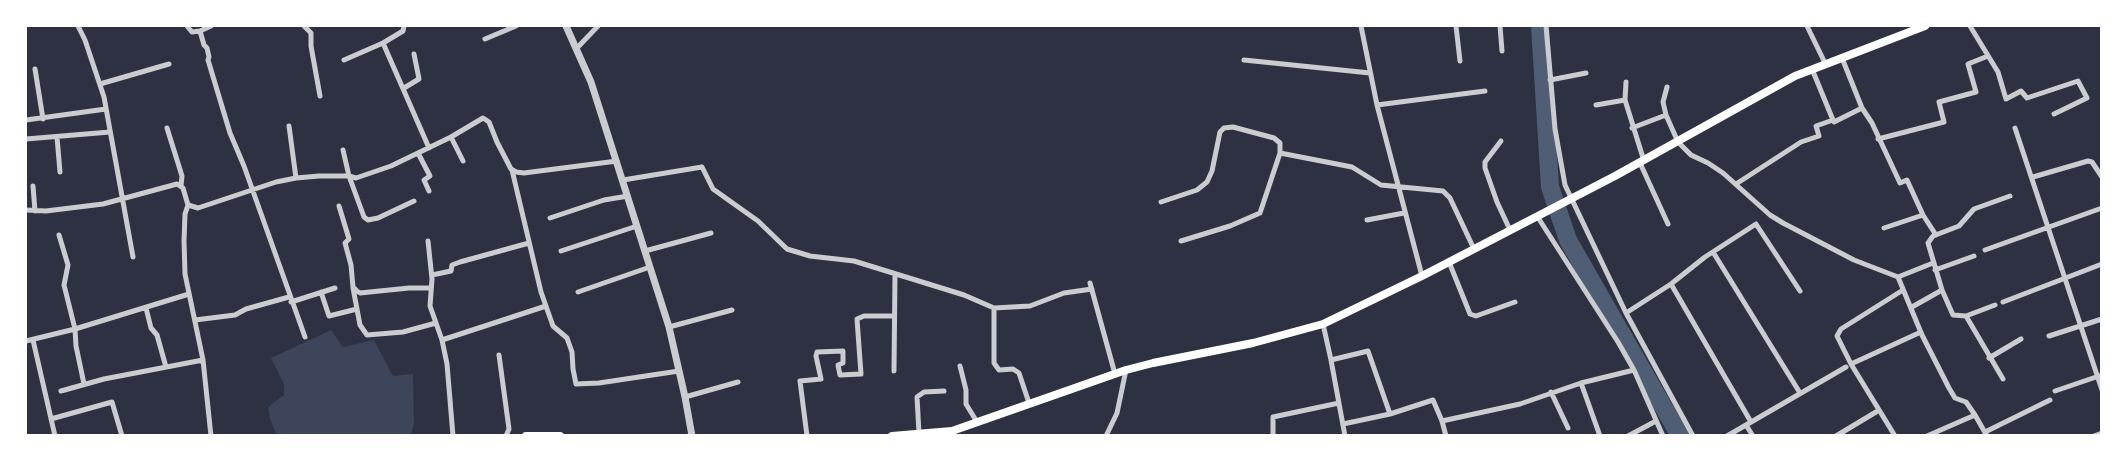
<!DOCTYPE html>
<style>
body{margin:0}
#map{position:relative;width:2127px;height:461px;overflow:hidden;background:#2d3142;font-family:"Titillium Web",sans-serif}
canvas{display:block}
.frame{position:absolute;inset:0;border:27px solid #fff;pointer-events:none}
</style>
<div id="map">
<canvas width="2127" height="461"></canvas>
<div class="frame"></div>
</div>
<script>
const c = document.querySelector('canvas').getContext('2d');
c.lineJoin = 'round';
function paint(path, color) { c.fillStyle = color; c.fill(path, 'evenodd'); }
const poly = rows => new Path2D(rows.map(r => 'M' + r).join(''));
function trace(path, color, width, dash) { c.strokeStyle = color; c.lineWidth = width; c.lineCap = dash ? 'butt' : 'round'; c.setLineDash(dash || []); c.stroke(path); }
const green = poly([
 [331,330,343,347,374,340,393,376,413,374,414,423,411,435,277,435,270,419,268,407,284,395,284,384,271,358]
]);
const river = poly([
 [1540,26,1550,187,1568,240,1680,436]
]);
const minor = poly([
 [78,26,85,40,104,97,133,257],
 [187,26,192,32,200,31,211,26],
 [304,26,311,33,311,46,320,96],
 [1361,26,1377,105,1422,276],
 [1456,26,1460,61],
 [1500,26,1502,51],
 [1546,26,1555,129,1565,185,1626,313,1693,436],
 [1807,26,1825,63],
 [1970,26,1998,72,2006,99,2021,91,2027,98,2078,81,2087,98,2054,114],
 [200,31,204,45,207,48,209,57,208,60,230,133,244,166,305,337],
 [485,39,516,26],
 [383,43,429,148],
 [577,48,598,26],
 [1842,58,1862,108,1872,123,1900,183,1907,180,1923,215,1936,235],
 [344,60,383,43,403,31,404,26],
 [1244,60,1370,73],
 [35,69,43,119],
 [1550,80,1586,73],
 [1626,82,1625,100,1644,161],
 [100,84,169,64],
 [1667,87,1663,102,1666,115,1678,142,1691,155,1708,163,1723,173,1770,215,1783,223,1854,260,1898,277,1922,335,1949,388,1955,398,1966,402,1975,415,1927,436],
 [404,88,419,79,414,54],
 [1377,105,1485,91],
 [1596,105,1625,100],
 [26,120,106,109],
 [1833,120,1834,122,1862,108],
 [289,126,296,178],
 [167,128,182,176,181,186],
 [1632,128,1666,115],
 [2015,128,2102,390],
 [57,137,60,172],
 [451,137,463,161],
 [26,139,110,132],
 [1878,139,1944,122,1939,102,1976,92,1968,64,1988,56],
 [1501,141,1485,162,1485,168,1497,202,1510,230],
 [343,150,349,176,364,217,368,220,378,218,414,201],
 [418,153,430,176,424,180,429,191],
 [1280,153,1352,167,1381,185,1443,191,1450,198,1474,249],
 [1640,163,1668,224],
 [512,170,541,292,553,326,567,338,572,352,573,369,576,384,599,383,679,371],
 [2033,177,2088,161,2092,162,2102,177],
 [623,180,702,167,713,189,758,221,787,249,810,256,854,261,964,295,994,308,1030,306,1064,293,1092,289],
 [1736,184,1801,142,1819,136,1816,126,1833,120,1812,69],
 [33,186,35,211],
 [1161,202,1197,190,1207,182,1212,171,1220,132,1224,128,1233,127,1274,138,1280,143,1280,153,1260,213,1230,226,1181,241],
 [188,205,185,214,184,241,185,274,203,360,211,436],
 [339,206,349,239,345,243,351,265,353,287,357,291,360,293,409,288,431,288],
 [26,210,46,211,103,204,177,184,183,188,188,205,198,208,276,182,296,178,319,176,349,176,356,178,391,166,451,137,483,118,489,122,497,142,511,169,516,172,524,173,617,161],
 [1537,216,1618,342,1634,370,1663,436],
 [550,218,604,200,628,196],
 [1367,220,1404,213],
 [1884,228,1923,215],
 [59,235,68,265,64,285,75,329,76,346,84,384],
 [428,241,432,279,430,306,442,340,447,364,453,436],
 [1985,250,2102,208],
 [561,251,637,226],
 [645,251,711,233],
 [1713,252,1800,393],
 [1449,262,1470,314,1476,316,1515,302],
 [1935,270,1974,256],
 [432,275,451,271,452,265,460,262,529,243],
 [1898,277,1933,263],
 [1090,283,1115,374],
 [1671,284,1751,422],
 [353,288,360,325,367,335,403,332,436,323],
 [321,292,329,316,357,309],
 [578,292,650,267],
 [291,302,335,288],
 [2003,302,2102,264],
 [1995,305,1966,316,1953,315,1942,290,1928,243,1933,236,1959,226,1974,209,2010,196],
 [1912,307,1942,290],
 [146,308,151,328,157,335,166,367],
 [994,308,994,363,999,370,1013,369,1019,373,1029,403],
 [1626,313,1671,284,1705,257,1756,224,1800,291],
 [1966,316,2003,379],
 [195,320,235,315,246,309,289,297],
 [1323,324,1331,360,1345,436],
 [669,327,732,310],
 [2049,336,2102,319],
 [33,340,55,436],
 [442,340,546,306],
 [26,341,75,329,189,294],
 [499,355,509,429,506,436],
 [1989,358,2021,339],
 [1331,360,1368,351,1390,414],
 [1851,364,1921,332],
 [960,366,966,390,966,404,977,422],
 [894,371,895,274],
 [1581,383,1600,436],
 [61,391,104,379,203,360],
 [2055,391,2102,375],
 [1551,392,1568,428],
 [685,397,738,382],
 [1975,415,1987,436],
 [51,419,112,402,122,436],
 [1442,421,1520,404,1581,383,1634,370],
 [1343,424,1390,414,1433,400,1442,421,1446,436],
 [1746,425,1753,436],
 [1985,432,2050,400],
 [919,433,917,397,924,392,944,391],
 [807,436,800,381,821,379,816,356,817,352,843,351,843,363,838,365,840,375,861,374,857,319,864,316,894,316],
 [1106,436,1117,413,1126,370],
 [1273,436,1273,417,1339,403],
 [1628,436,1656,421],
 [1727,436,1846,367],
 [1836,436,1876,412],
 [1895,436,1851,364,1837,336,1841,329,1903,290],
 [2094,436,2102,433]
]);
const tertiary = poly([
 [566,26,591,82,669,327,685,397,692,436]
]);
const secondary = poly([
 [526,436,560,436],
 [892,436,952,431,1126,370,1153,363,1253,343,1323,324,1422,276,1615,176,1795,76,1925,26]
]);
paint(green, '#3c4559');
trace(river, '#4f5d75', 18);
trace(minor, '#caccd0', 5);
trace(tertiary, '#caccd0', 7);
trace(secondary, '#fff', 8);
</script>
